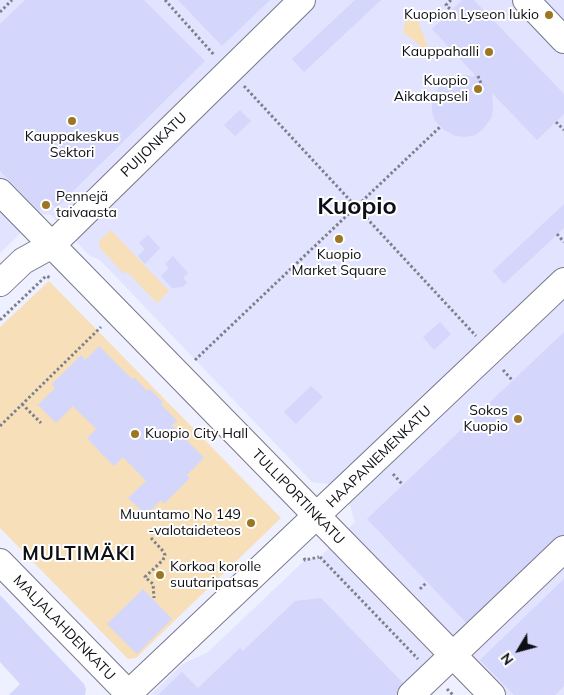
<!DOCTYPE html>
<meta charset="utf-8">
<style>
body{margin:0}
#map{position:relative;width:564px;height:695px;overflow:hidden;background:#eeefff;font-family:Mulish,sans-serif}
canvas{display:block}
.north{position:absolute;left:494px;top:625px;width:50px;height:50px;-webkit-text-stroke:4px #fff;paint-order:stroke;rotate:233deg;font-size:14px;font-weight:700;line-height:20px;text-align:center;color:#0e0f15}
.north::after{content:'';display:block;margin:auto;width:18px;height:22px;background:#0e0f15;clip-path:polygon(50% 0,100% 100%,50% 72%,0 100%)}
</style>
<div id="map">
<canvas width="564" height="695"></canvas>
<div class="north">N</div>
</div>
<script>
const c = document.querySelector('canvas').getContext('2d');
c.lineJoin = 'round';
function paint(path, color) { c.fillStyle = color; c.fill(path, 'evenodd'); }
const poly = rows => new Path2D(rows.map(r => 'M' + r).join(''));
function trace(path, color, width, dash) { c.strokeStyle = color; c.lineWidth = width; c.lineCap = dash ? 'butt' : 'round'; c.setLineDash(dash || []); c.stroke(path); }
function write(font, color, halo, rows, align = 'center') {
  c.font = font + ' Mulish,sans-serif'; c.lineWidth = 4; c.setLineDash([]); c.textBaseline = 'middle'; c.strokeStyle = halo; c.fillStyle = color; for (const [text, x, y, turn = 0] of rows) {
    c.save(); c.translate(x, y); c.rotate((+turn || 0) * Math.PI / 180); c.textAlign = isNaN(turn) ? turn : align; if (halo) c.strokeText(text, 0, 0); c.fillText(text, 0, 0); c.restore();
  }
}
const built = poly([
 [0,0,564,0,564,695,492,695,453,655,412,695,150,695,183,664,208,652,305,560,320,557,355,522,350,505,330,484,312,482,100,260,90,256,51,215,40,214,0,253]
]);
const green = poly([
 [406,19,408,18,418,21,427,44,428,49,427,51,403,32],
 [111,230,169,291,157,303,127,272,124,274,99,247,100,240],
 [49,281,281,518,136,658,128,659,0,528,0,327]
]);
const building = poly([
 [25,0,144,0,205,61,56,208,49,201,39,211,0,171,0,24],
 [178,0,270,0,222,46],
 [355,0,381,0,304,72,292,59],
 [462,0,474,0,564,94,564,114,537,140,492,93,493,107,492,117,483,129,475,135,465,137,455,136,443,129,435,121,432,111,432,102,435,93,440,86,447,81,456,76,467,75,473,77,475,75,432,29],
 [240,110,251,121,235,136,224,125],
 [564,204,564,228,504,284,493,271],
 [148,235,160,248,145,264,138,256,145,249,139,243],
 [173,256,188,273,183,278,187,282,183,287,172,288,161,276,169,268,165,264],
 [440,322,451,334,434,350,423,337],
 [564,332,564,542,473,630,367,519],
 [99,346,132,379,134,377,147,391,150,389,163,402,161,404,177,421,172,425,204,458,187,475,190,478,164,504,161,500,146,515,128,498,146,481,123,457,114,466,100,452,87,438,96,429,73,406,56,423,38,405,55,388,52,384,81,355,85,360],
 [311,386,323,397,296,424,284,412],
 [564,579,564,686,555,695,514,695,480,660],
 [143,589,172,619,137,654,107,624],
 [0,595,84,684,86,690,85,695,9,695,20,684,0,662],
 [321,598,406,686,397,695,158,695,182,672,198,688,240,648,243,651,295,601]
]);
const path = poly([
 [165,0,215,56],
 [451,0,446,5,451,10],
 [0,12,12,0],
 [478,76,482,86],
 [244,86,476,336],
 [556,122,564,130],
 [557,234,564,242],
 [0,320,46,276,51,278],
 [195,360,440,127],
 [503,370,513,381],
 [22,404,41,423],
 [0,426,101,327],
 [393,474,403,485],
 [151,538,163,551,165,555,163,560,145,577,153,584,154,598],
 [320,557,418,659],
 [304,558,305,560,319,557],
 [420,589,427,582],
 [447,689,453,695]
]);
const minor = poly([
 [526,0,564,40],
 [0,192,492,695],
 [0,283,23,261,52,245,302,0],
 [0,562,129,694],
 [127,695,564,281],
 [411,695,564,549]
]);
const markers = [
 [549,15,5,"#9d7623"],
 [489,52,5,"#9d7623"],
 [478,89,5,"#9d7623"],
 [72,121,5,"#9d7623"],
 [46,205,5,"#9d7623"],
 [339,239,5,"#9d7623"],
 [518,419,5,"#9d7623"],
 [135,434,5,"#9d7623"],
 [251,523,5,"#9d7623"],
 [160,575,5,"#9d7623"]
];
const poiNames = [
 ["Kuopion Lyseon lukio",539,15],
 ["Kauppahalli",479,52],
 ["Kuopio",468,81],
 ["Aikakapseli",468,97],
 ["Kauppakeskus",72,137,"center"],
 ["Sektori",72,153,"center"],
 ["Pennejä",56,197,"left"],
 ["taivaasta",56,213,"left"],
 ["Kuopio",339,255,"center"],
 ["Market Square",339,271,"center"],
 ["Sokos",508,411],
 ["Kuopio",508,427],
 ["Kuopio City Hall",145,434,"left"],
 ["Muuntamo No 149",241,515],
 ["-valotaideteos",241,531],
 ["Korkoa korolle",170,567,"left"],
 ["suutaripatsas",170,583,"left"]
];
const streetNames = [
 ["PUIJONKATU",154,145,-44],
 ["HAAPANIEMENKATU",379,457,-44],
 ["TULLIPORTINKATU",298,497,46],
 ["MALJALAHDENKATU",64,628,46]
];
const districtNames = [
 ["MULTIMÄKI",79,554]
];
const townNames = [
 ["Kuopio",357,207]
];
paint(built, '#e2e3fe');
paint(green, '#f7e0b9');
paint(building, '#d4d6fc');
trace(minor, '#77788a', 28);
trace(path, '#7e7f8b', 3, [2.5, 2.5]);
trace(minor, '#fff', 26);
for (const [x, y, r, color] of markers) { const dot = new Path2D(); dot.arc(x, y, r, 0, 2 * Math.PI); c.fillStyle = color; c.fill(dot); trace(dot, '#fff', 2); }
write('14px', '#0e0f15', '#fff', poiNames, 'right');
write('14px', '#0e0f15', '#fff', streetNames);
c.letterSpacing = '1px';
write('bold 19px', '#0e0f15', '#fff', districtNames);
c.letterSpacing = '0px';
write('bold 24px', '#0e0f15', '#fff', townNames);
</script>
